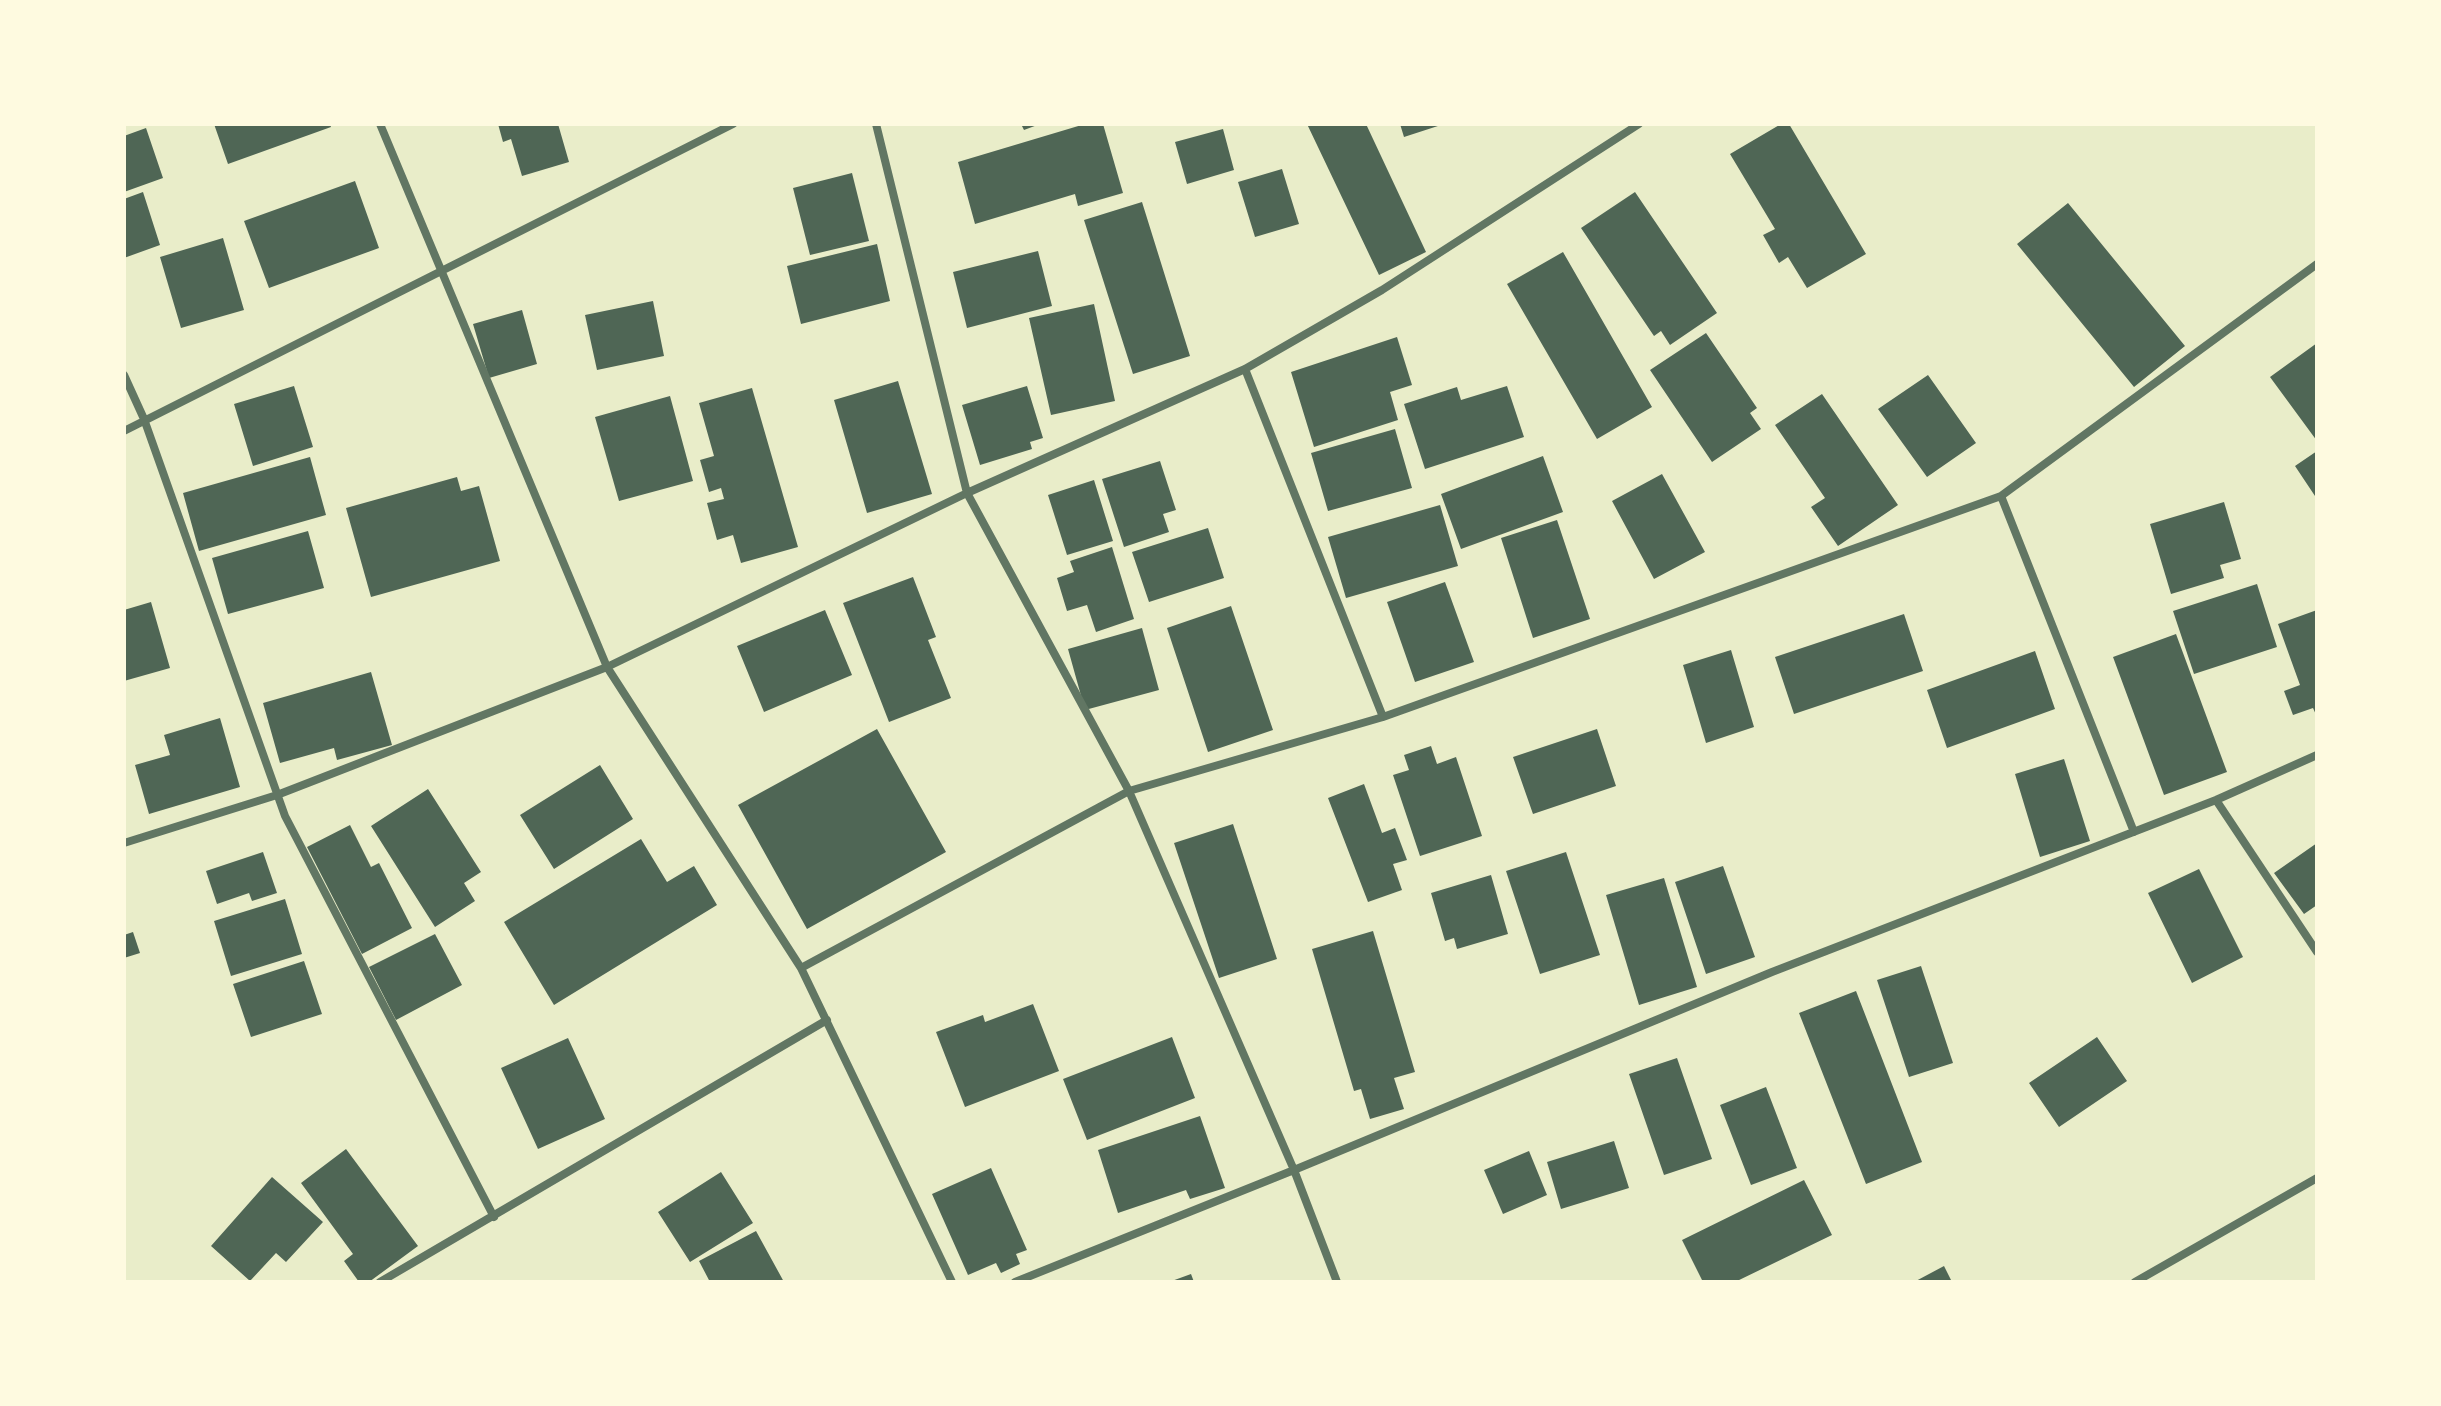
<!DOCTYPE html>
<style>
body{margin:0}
#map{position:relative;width:2441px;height:1406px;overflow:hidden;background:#e9edc9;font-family:Merriweather,serif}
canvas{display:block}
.frame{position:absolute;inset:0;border:126px solid #fefae0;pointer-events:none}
</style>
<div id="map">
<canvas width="2441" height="1406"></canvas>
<div class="frame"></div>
</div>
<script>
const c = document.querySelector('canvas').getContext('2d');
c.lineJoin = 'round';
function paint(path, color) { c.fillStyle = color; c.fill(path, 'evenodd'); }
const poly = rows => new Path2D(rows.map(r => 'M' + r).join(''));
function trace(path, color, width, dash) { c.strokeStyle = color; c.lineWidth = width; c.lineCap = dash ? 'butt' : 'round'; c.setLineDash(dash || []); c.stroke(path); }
const building = poly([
 [214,124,330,124,331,127,228,164],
 [498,124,558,124,569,162,522,176,511,139,503,142],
 [1021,124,1040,124,1024,130],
 [1085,124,1103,124,1123,193,1078,206,1075,194,975,224,958,162],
 [1307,124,1366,124,1426,252,1379,275],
 [1400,124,1441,124,1441,125,1404,137],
 [1781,124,1789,124,1866,254,1807,288,1788,257,1779,263,1763,235,1775,229,1730,154],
 [146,128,163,178,124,192,124,136],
 [1223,129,1234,170,1187,184,1175,142],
 [1282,169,1299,224,1255,237,1238,182],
 [852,173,869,241,810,255,793,188],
 [355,181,379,248,269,288,244,221],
 [143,192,160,245,124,258,124,199],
 [1635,192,1717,313,1670,345,1661,331,1654,336,1581,228],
 [1142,202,1190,356,1133,374,1084,220],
 [2068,203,2185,346,2134,387,2017,244],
 [223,238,244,310,181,328,160,257],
 [877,244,890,301,801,324,787,266],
 [1038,251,1052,306,967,328,953,272],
 [1563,252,1652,407,1597,439,1507,284],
 [653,301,664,356,597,370,585,315],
 [1094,304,1115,401,1051,415,1029,318],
 [522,310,537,364,489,378,473,324],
 [1706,333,1757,408,1750,413,1761,429,1712,462,1650,370],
 [1397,337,1412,385,1390,392,1398,420,1314,447,1291,372],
 [2317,343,2317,441,2270,377],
 [1928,375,1976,443,1927,477,1878,409],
 [898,381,932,494,867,513,834,400],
 [294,386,313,447,253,466,234,404],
 [1027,386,1043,438,1030,442,1032,449,980,465,962,405],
 [1507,386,1524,437,1425,469,1404,404,1457,387,1461,400],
 [752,388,798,547,741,563,733,535,717,540,707,503,724,499,721,488,709,492,700,460,714,456,699,403],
 [1822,394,1898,505,1838,546,1811,507,1825,498,1775,425],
 [670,396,693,481,619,501,595,417],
 [1395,429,1412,488,1328,511,1311,453],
 [2317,451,2317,499,2295,466],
 [1543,456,1563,512,1461,549,1441,494],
 [310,457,326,515,199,551,183,493],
 [1160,461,1176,510,1163,514,1169,532,1124,547,1102,479],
 [1662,474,1705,552,1654,579,1612,501],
 [457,477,461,491,479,486,500,561,371,597,346,508],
 [1094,480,1113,541,1067,555,1048,495],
 [2224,502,2241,559,2220,565,2224,578,2171,594,2150,524],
 [1440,505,1458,566,1346,598,1328,537],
 [1557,520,1590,619,1533,638,1501,538],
 [1208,528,1224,578,1149,602,1132,552],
 [308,531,324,588,228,614,212,558],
 [1112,547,1134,619,1096,632,1087,605,1067,611,1057,578,1074,572,1070,561],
 [913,577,936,637,928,640,951,698,889,722,843,603],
 [1445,582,1474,662,1415,682,1387,602],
 [2257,584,2277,647,2194,674,2173,611],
 [151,602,170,668,124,681,124,610],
 [1231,606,1273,730,1208,752,1167,628],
 [825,610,852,675,764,712,737,646],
 [2317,610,2317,717,2313,708,2293,715,2284,691,2300,685,2278,624],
 [1904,614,1923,671,1794,714,1775,657],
 [1142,628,1159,690,1085,710,1068,649],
 [2176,634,2227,772,2164,795,2113,657],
 [1731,650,1754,727,1706,743,1683,665],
 [2035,651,2055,709,1947,748,1927,690],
 [371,672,392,745,337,760,334,748,280,763,263,703],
 [220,718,240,787,149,814,135,765,170,755,164,735],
 [877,729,946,852,807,929,738,805],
 [1597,729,1616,786,1533,814,1513,757],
 [1431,746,1437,764,1456,757,1482,836,1420,856,1393,775,1409,770,1404,755],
 [2064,759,2090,841,2040,857,2015,774],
 [600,765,633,819,554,869,520,815],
 [1364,784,1382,833,1395,828,1407,860,1393,864,1402,890,1368,902,1328,798],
 [428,789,481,872,464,883,475,901,435,927,371,826],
 [1233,824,1277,959,1219,978,1174,843],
 [350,825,371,867,379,863,412,928,362,954,307,847],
 [641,839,667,882,694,866,717,905,554,1005,504,922],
 [2317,843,2317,905,2304,914,2274,873],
 [263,852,277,893,252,901,249,893,217,904,206,871],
 [1566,852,1600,955,1540,974,1506,871],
 [1723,866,1755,957,1706,974,1675,882],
 [2199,869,2243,957,2192,983,2148,893],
 [1491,875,1508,934,1457,949,1454,938,1445,941,1431,893],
 [1664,878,1697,987,1639,1005,1606,895],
 [285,899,302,954,231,976,214,921],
 [1373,931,1415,1072,1394,1078,1404,1109,1370,1119,1361,1089,1354,1091,1312,949],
 [133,932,140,953,124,958,124,935],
 [435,934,462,985,396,1020,369,967],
 [304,961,322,1014,251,1037,233,984],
 [1921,966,1953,1063,1909,1077,1877,980],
 [1856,991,1922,1162,1866,1184,1799,1013],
 [1033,1004,1059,1071,965,1107,936,1032,983,1015,985,1022],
 [1172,1037,1195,1098,1087,1140,1063,1079],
 [2097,1037,2127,1081,2059,1127,2029,1083],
 [568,1038,605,1119,538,1149,501,1068],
 [1677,1058,1712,1159,1664,1175,1629,1074],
 [1766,1087,1797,1168,1751,1185,1720,1105],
 [1200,1116,1225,1188,1190,1199,1186,1190,1118,1213,1098,1150],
 [1614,1141,1629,1188,1561,1209,1547,1162],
 [346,1149,418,1246,369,1282,359,1282,344,1261,353,1254,301,1183],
 [1529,1151,1547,1195,1503,1214,1484,1170],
 [991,1168,1027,1250,1016,1254,1020,1264,1001,1273,996,1263,968,1275,932,1194],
 [721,1172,753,1223,690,1262,658,1212],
 [272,1177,323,1222,286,1262,276,1253,250,1281,211,1246],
 [1804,1180,1832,1235,1735,1282,1703,1282,1682,1240],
 [756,1231,784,1282,710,1282,699,1261],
 [1944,1266,1952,1282,1914,1282],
 [1191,1274,1194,1282,1169,1282]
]);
const minor = poly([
 [380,124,607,667,801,968,952,1282],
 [876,124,967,493,1129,791,1294,1170,1337,1282],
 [1245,369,1383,717],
 [124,375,144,419,285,816,494,1217],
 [124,431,733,124],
 [2001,496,2134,832],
 [2216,800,2317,952],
 [124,843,277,795,607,667,967,493,1245,369,1382,290,1639,124],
 [801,968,1129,791,1383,717,2001,496,2317,264],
 [380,1282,827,1020],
 [1015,1282,1294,1170,1772,972,2216,800,2317,755],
 [2135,1282,2317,1178]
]);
paint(building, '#4f6655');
trace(minor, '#617663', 8);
</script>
